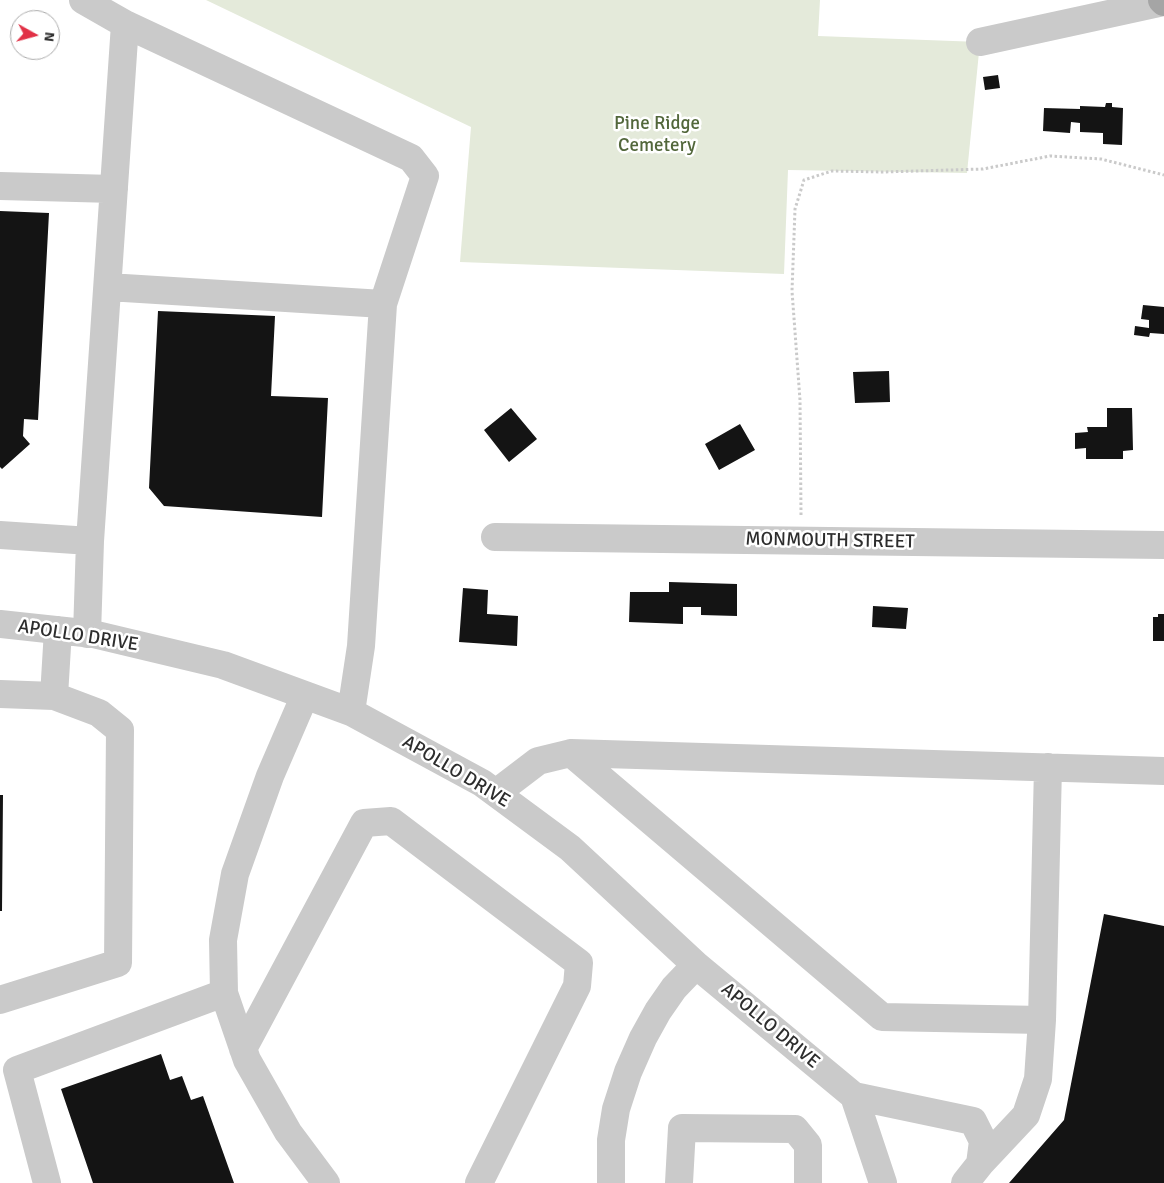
<!DOCTYPE html>
<style>
body{margin:0}
#map{position:relative;width:1164px;height:1183px;overflow:hidden;background:#fff;font-family:Signika,sans-serif}
canvas{display:block}
.north{position:absolute;left:10px;top:10px;width:50px;height:50px;box-sizing:border-box;background:#fff;border:1px solid #ababab;border-radius:50%;rotate:97deg;font-size:14px;font-weight:700;line-height:20px;text-align:center;color:#2d2d2d}
.north::after{content:'';display:block;margin:auto;width:18px;height:22px;background:#e13146;clip-path:polygon(50% 0,100% 100%,50% 72%,0 100%)}
</style>
<div id="map">
<canvas width="1164" height="1183"></canvas>
<div class="north">N</div>
</div>
<script>
const c = document.querySelector('canvas').getContext('2d');
c.lineJoin = 'round';
function paint(path, color) { c.fillStyle = color; c.fill(path, 'evenodd'); }
const poly = rows => new Path2D(rows.map(r => 'M' + r).join(''));
function trace(path, color, width, dash) { c.strokeStyle = color; c.lineWidth = width; c.lineCap = dash ? 'butt' : 'round'; c.setLineDash(dash || []); c.stroke(path); }
function write(font, color, halo, rows, align = 'center') {
  c.font = font + ' Signika,sans-serif'; c.lineWidth = 5; c.setLineDash([]); c.textBaseline = 'middle'; c.strokeStyle = halo; c.fillStyle = color; for (const [text, x, y, turn = 0] of rows) {
    c.save(); c.translate(x, y); c.rotate((+turn || 0) * Math.PI / 180); c.textAlign = isNaN(turn) ? turn : align; if (halo) c.strokeText(text, 0, 0); c.fillText(text, 0, 0); c.restore();
  }
}
const green = poly([
 [206,0,820,0,818,36,980,42,967,173,788,170,784,274,460,262,471,127]
]);
const building = poly([
 [998,75,1000,88,985,90,983,77],
 [1106,103,1112,103,1112,107,1123,108,1122,145,1103,144,1103,133,1080,132,1080,123,1071,122,1070,133,1043,131,1044,108,1080,109,1080,106,1105,107],
 [0,211,49,213,38,420,24,419,23,436,30,444,2,469,0,467],
 [1143,305,1164,307,1164,334,1150,333,1149,337,1134,335,1135,326,1149,328,1149,320,1141,319],
 [158,311,275,316,271,396,328,398,322,517,164,506,149,488],
 [889,371,890,402,855,403,853,372],
 [511,408,537,439,509,462,484,430],
 [1107,408,1132,408,1133,450,1123,451,1123,459,1086,459,1086,448,1075,449,1075,433,1088,432,1087,427,1107,427],
 [740,424,755,450,719,470,705,444],
 [669,582,737,584,737,616,701,615,701,607,683,607,683,624,629,622,630,592,669,592],
 [463,588,488,590,487,614,518,616,517,646,459,642],
 [873,606,908,608,906,629,872,627],
 [1158,614,1164,614,1164,641,1153,641,1153,617,1158,617],
 [0,795,3,795,2,911,0,911],
 [1104,914,1164,926,1164,1183,1009,1183,1064,1120],
 [161,1054,170,1080,182,1076,191,1100,203,1096,234,1183,93,1183,61,1089]
]);
const path = poly([
 [801,515,800,400,792,291,795,209,804,180,832,171,883,172,983,169,1050,156,1101,159,1164,175]
]);
const minor = poly([
 [83,0,125,24,411,158,425,176,383,304,361,646,351,712],
 [980,42,1164,2],
 [0,186,114,189],
 [108,287,383,304],
 [0,535,90,541,87,634],
 [495,537,1164,545],
 [90,541,125,24],
 [0,624,93,634,223,665,351,712,482,783,570,848,696,965,854,1096,973,1121,983,1141,980,1164,965,1183],
 [0,694,54,696,58,630],
 [305,695,270,776,235,874,223,940,224,993,247,1060,288,1132,326,1183],
 [571,753,882,1017,1042,1020],
 [496,793,538,761,571,753,1164,771],
 [0,1000,118,963,120,730,99,713,54,696],
 [243,1049,364,823,391,821,579,963,577,986,479,1183],
 [854,1096,883,1183],
 [980,1164,1026,1115,1038,1079,1042,1020,1048,767],
 [47,1183,17,1070,224,993],
 [611,1183,611,1140,616,1109,628,1072,643,1038,658,1011,674,988,696,965],
 [679,1183,682,1128,795,1129,808,1145,808,1183]
]);
const major = poly([
 [1162,0,1164,2]
]);
const parkNames = [
 ["Pine Ridge",657,124],
 ["Cemetery",657,146]
];
const streetNames = [
 ["MONMOUTH STREET",830,541,1],
 ["APOLLO DRIVE",78,636,9],
 ["APOLLO DRIVE",456,772,31],
 ["APOLLO DRIVE",770,1026,40]
];
paint(green, '#e4eada');
paint(building, '#141414');
trace(path, '#cacaca', 3, [2.5, 2.5]);
trace(minor, '#cacaca', 28);
trace(major, '#a5a5a5', 28);
write('19px', '#52673b', '#fff', parkNames);
write('19px', '#2d2d2d', '#fff', streetNames);
</script>
